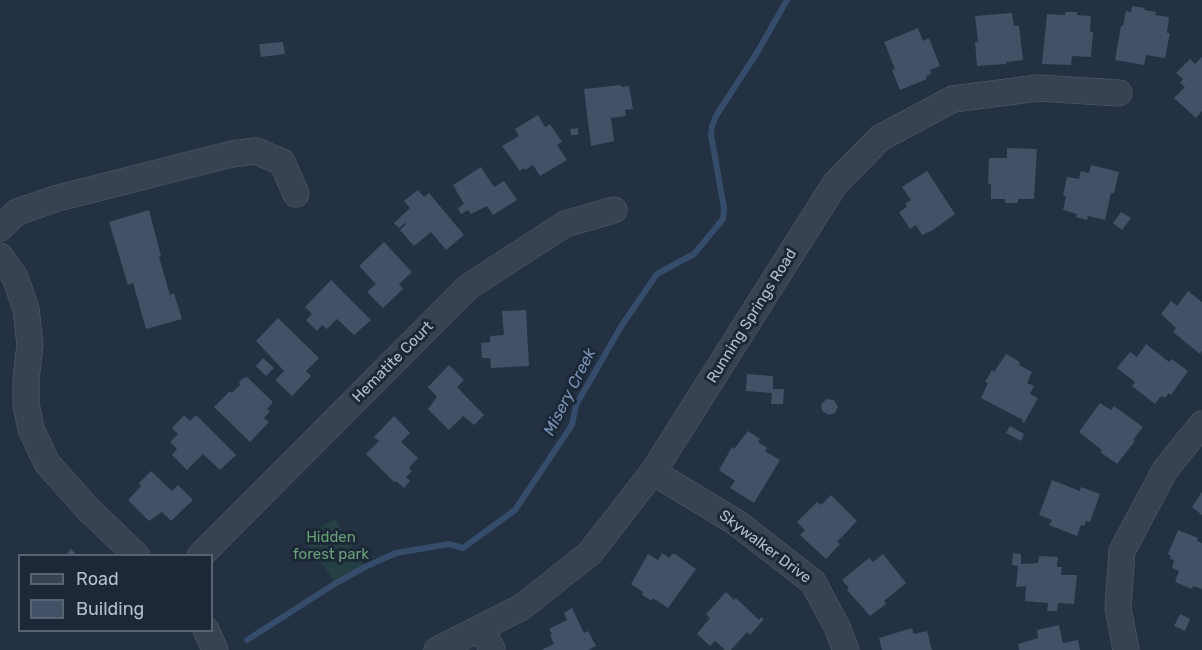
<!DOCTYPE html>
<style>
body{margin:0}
#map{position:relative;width:1202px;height:650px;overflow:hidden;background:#233143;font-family:Rubik,sans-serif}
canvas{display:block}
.legend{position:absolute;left:18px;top:554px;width:195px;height:78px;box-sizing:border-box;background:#1c2837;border:2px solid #596473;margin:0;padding:8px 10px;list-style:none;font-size:18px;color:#b5becc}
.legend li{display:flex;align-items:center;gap:12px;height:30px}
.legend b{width:30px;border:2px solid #596473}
</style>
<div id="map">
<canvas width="1202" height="650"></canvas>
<ul class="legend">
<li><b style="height:8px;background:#384352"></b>Road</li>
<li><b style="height:16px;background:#425165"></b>Building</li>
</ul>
</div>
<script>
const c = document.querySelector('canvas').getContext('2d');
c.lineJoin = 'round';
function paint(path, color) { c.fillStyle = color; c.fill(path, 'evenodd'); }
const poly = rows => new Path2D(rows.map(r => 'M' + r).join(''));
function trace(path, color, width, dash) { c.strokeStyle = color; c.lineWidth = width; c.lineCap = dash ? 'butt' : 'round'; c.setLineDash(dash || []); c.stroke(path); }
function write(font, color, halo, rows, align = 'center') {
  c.font = font + ' Rubik,sans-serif'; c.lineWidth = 6; c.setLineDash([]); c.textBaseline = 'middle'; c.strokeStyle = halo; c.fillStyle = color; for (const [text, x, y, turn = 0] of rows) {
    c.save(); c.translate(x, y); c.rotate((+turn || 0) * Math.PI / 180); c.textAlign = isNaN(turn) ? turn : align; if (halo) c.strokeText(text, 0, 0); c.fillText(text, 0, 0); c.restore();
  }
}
const green = poly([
 [335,519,365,567,336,583,302,537]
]);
const stream = poly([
 [247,640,336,583,365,567,396,553,449,544,463,548,515,510,572,425,576,405,622,325,657,274,694,254,723,219,724,208,711,135,712,126,716,116,758,51,787,0]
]);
const building = poly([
 [1132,6,1145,8,1144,10,1156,12,1155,15,1169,17,1167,33,1170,33,1165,58,1146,55,1144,65,1115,60,1121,26,1123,26,1126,11,1131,12],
 [1065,12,1077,12,1077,15,1091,16,1090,32,1093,32,1091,57,1072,56,1071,65,1042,64,1047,14,1065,15],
 [1012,13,1014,26,1019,26,1023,60,1006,62,1006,64,977,66,975,42,978,42,975,16],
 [918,28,923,41,929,38,940,66,930,70,931,74,926,76,927,79,900,90,892,70,895,69,884,42],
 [283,42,285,54,261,57,259,44],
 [1202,57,1202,111,1196,118,1174,98,1185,87,1180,83,1183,79,1176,73,1190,59,1195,64],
 [621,85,621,87,629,86,633,109,625,110,626,116,611,118,614,141,591,146,584,89],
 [538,115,545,127,550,124,562,142,557,145,567,160,540,176,533,165,525,170,524,168,520,171,502,146,519,136,515,129],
 [578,128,578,135,571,135,570,129],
 [1007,148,1037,149,1034,199,1018,199,1018,203,1005,203,1005,199,991,199,991,184,988,184,989,158,1007,158],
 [1091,165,1119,172,1114,193,1111,193,1105,220,1088,216,1087,220,1076,217,1077,214,1063,210,1066,196,1063,196,1067,177,1079,179,1081,171,1089,173],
 [481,167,494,187,504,181,517,200,493,215,487,206,471,214,468,210,461,214,458,208,464,204,453,185],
 [927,171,955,214,933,230,922,235,916,225,910,229,899,212,907,207,905,204,911,200,902,187],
 [418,190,424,197,429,193,464,235,446,250,431,232,414,246,400,230,406,224,405,223,399,228,394,223,410,208,404,201],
 [149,210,161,256,159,257,170,295,174,293,182,319,146,329,133,283,128,285,109,222],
 [1121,212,1131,218,1122,230,1113,223],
 [384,242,412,272,399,284,403,289,383,308,367,292,376,284,359,266],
 [331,280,371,320,354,335,337,319,327,329,322,325,317,331,306,320,312,314,305,307],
 [1188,291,1202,302,1202,351,1200,354,1173,332,1176,328,1161,314,1171,301,1177,306],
 [526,310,529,366,491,368,490,358,482,358,481,343,490,342,490,336,504,335,502,311],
 [278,318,319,358,306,371,311,376,292,396,275,380,284,371,256,341],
 [1146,344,1169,362,1172,359,1188,371,1171,395,1169,393,1165,398,1161,396,1155,404,1132,386,1135,382,1117,368,1130,352,1137,357],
 [1006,354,1020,362,1019,365,1032,372,1027,383,1034,386,1030,394,1038,398,1024,423,1022,422,1023,420,981,398,988,383,985,382,992,370,994,372],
 [263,358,274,368,266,376,256,366],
 [449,365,464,380,457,387,484,415,474,425,463,416,449,430,428,409,437,397,428,387],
 [747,374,773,376,773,389,784,389,783,404,771,404,772,393,746,391],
 [247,377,273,402,267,409,270,411,264,418,269,422,250,442,214,407,230,391,232,393,240,385,239,382,242,379],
 [827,399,834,400,838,407,835,413,829,415,822,411,821,404],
 [1100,403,1111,410,1114,406,1143,427,1133,440,1135,441,1117,464,1100,452,1102,450,1079,432],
 [184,415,190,421,196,415,236,455,220,470,203,454,187,470,172,455,177,449,170,442,178,434,172,428],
 [394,416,410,433,401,442,418,458,409,468,412,471,406,477,410,481,404,488,396,481,394,482,366,454,379,441,374,437],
 [1010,426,1024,434,1021,441,1006,433],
 [748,431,760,439,758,442,767,448,765,451,780,460,754,503,730,488,735,481,719,470,732,447,734,449],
 [151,471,172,491,178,485,193,500,171,521,162,512,149,521,128,500,141,486,139,483],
 [1052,480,1080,491,1081,487,1100,494,1090,522,1086,521,1084,526,1081,525,1077,536,1049,525,1052,520,1039,515],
 [1202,492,1202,515,1192,507],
 [831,495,857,521,837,542,840,544,826,559,800,535,805,530,797,522,817,502,821,505],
 [1178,530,1198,538,1197,541,1202,543,1202,589,1193,586,1192,589,1175,582,1179,571,1172,568,1174,560,1170,559,1171,556,1168,554],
 [71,549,78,556,65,556],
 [662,553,669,558,672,554,675,554,696,569,668,608,653,598,652,601,642,595,643,592,631,584,648,554,658,560],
 [1013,553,1021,554,1021,564,1038,563,1039,556,1058,557,1057,567,1062,567,1061,575,1077,575,1074,604,1058,603,1057,611,1047,611,1048,603,1025,601,1026,586,1016,587,1018,566,1012,565],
 [883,554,906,583,884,601,886,604,870,616,847,590,849,588,842,580,869,558,873,562],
 [726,592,734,600,736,598,759,620,761,617,764,619,750,635,747,632,731,650,725,650,715,641,710,646,697,634,710,618,706,614],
 [572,608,584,633,588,631,596,646,588,650,541,650,554,644,550,635,552,634,549,629,567,620,564,613],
 [1180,614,1190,619,1185,631,1174,626],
 [1059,625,1063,643,1078,640,1080,650,1019,650,1018,644,1038,638,1037,630],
 [912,628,914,634,927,631,932,650,882,650,879,638]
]);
const minor = poly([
 [0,228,17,212,58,198,232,154,256,151,282,162,296,194],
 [0,256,15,277,26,309,30,345,26,378,26,404,31,429,47,463,88,509,137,556],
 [653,472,737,523,813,582,837,627,846,650],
 [200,556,468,287,565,224,614,210],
 [482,629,492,650],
 [206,630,215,650],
 [437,650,522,607,590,553,653,472,835,184,880,138,953,99,1038,88,1119,93],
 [1126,650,1118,608,1122,551,1165,470,1202,424]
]);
const streetNames = [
 ["Running Springs Road",752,316,-58],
 ["Hematite Court",393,362,-45],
 ["Skywalker Drive",765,547,37]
];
const parkNames = [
 ["Hidden",331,538],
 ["forest park",331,555]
];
const waterNames = [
 ["Misery Creek",570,392,-63]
];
paint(green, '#254044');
trace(stream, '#354c6b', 6);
paint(building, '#425165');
trace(minor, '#535e6c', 27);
trace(minor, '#384352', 26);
write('15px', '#b5becc', '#1c2837', streetNames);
write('15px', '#699f76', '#1c2837', parkNames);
write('italic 16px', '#7994b6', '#1c2837', waterNames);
</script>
